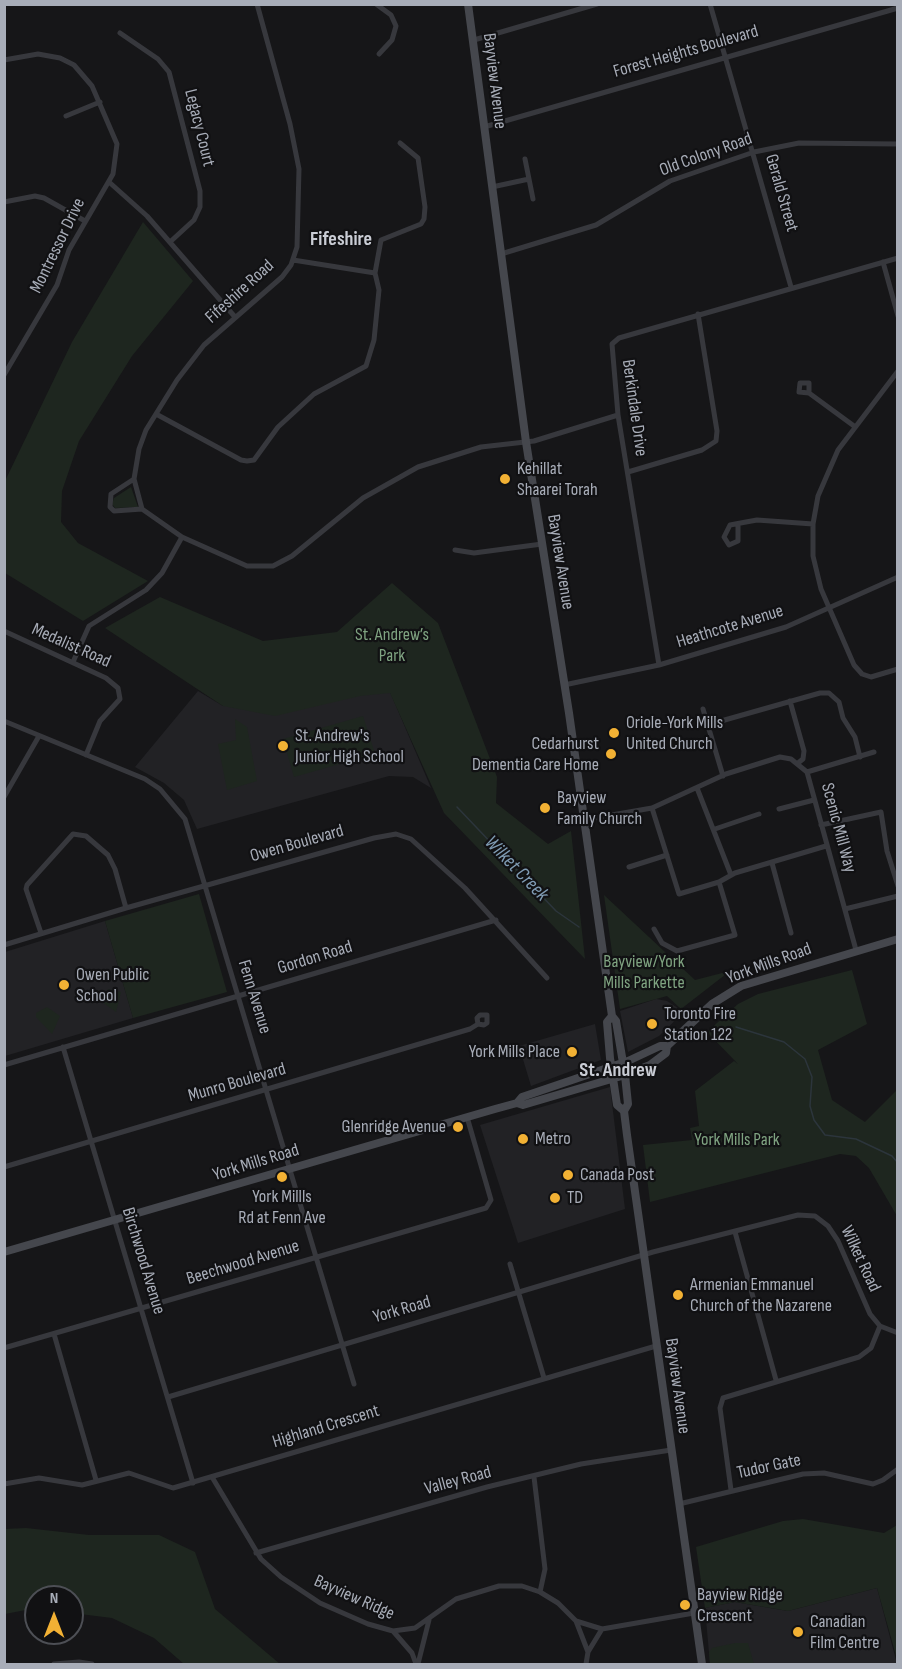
<!DOCTYPE html>
<meta charset="utf-8">
<style>
body{margin:0}
#map{position:relative;width:902px;height:1669px;overflow:hidden;background:#161618;font-family:"Sofia Sans Condensed",sans-serif}
canvas{display:block}
.frame{position:absolute;inset:0;border:6px solid #a8adb8;pointer-events:none}
.north{position:absolute;left:24px;top:1585px;width:60px;height:60px;box-sizing:border-box;background:#111113;border:2px solid #4d4f55;border-radius:50%;rotate:0deg;font-size:16px;font-weight:700;line-height:24px;text-align:center;color:#a8adb8}
.north::after{content:'';display:block;margin:auto;width:21px;height:27px;background:#f2b134;clip-path:polygon(50% 0,100% 100%,50% 72%,0 100%)}
</style>
<div id="map">
<canvas width="902" height="1669"></canvas>
<div class="frame"></div>
<div class="north">N</div>
</div>
<script>
const c = document.querySelector('canvas').getContext('2d');
c.lineJoin = 'round';
function paint(path, color) { c.fillStyle = color; c.fill(path, 'evenodd'); }
const poly = rows => new Path2D(rows.map(r => 'M' + r).join(''));
function trace(path, color, width, dash) { c.strokeStyle = color; c.lineWidth = width; c.lineCap = dash ? 'butt' : 'round'; c.setLineDash(dash || []); c.stroke(path); }
function write(font, color, halo, rows, align = 'center') {
  c.font = font + ' "Sofia Sans Condensed",sans-serif'; c.lineWidth = 4.5; c.setLineDash([]); c.textBaseline = 'middle'; c.strokeStyle = halo; c.fillStyle = color; for (const [text, x, y, turn = 0] of rows) {
    c.save(); c.translate(x, y); c.rotate((+turn || 0) * Math.PI / 180); c.textAlign = isNaN(turn) ? turn : align; if (halo) c.strokeText(text, 0, 0); c.fillText(text, 0, 0); c.restore();
  }
}
const built = poly([
 [198,691,223,706,390,692,431,788,413,777,389,776,197,829,184,800,164,783,135,767],
 [105,921,133,1018,5,1056,5,952],
 [656,999,667,1001,684,1012,659,1036,628,1052,620,1011],
 [595,1024,601,1060,531,1086,519,1046],
 [610,1087,625,1209,518,1243,480,1125],
 [877,1588,897,1664,710,1664,705,1608,735,1602,788,1611]
]);
const green = poly([
 [143,222,193,281,132,356,79,441,62,491,61,522,78,543,148,581,83,621,5,573,5,481,72,342],
 [131,487,138,507,115,508,112,504,114,498],
 [392,583,438,623,497,777,496,803,548,844,571,831,585,959,444,813,390,693,360,696,275,716,223,706,105,628,160,597,263,641,337,632],
 [363,716,375,754,294,777,283,739],
 [235,719,247,727,257,781,227,790,218,744,236,740],
 [199,894,227,992,133,1018,105,921],
 [604,895,695,980,730,971,681,1009,667,996,620,1009],
 [852,970,867,1024,818,1050,832,1100,865,1122,896,1091,897,1093,897,1216,869,1168,856,1156,840,1154,650,1202,643,1145,692,1140,690,1128,699,1126,695,1091,734,1061,738,1064,707,1032,738,1004,758,994],
 [108,989,121,992,116,1012,102,1002],
 [47,1007,60,1016,52,1034,36,1017,36,1013],
 [803,1519,884,1533,897,1525,897,1659,877,1588,788,1611,735,1602,705,1608,696,1547,783,1521],
 [26,1528,89,1535,159,1535,195,1552,215,1609,280,1664,184,1664,154,1638,112,1618,72,1613,72,1597,36,1597,36,1608,5,1614,5,1529],
 [735,1643,748,1643,754,1664,710,1664,709,1652,712,1648]
]);
const stream = poly([
 [457,807,556,911,579,927],
 [736,1027,784,1042,805,1059,812,1077,810,1106,814,1120,825,1135,856,1139,892,1156,898,1163]
]);
const street = poly([
 [257,4,290,124,299,169,297,247,291,265,282,277,204,345,177,380,146,430,139,449,134,479,142,509,182,537,247,566,273,566,292,556,363,498,418,467,481,447,534,441,618,415],
 [376,4,391,15,396,26,392,40,379,54],
 [710,4,791,287],
 [120,33,158,59,169,72,200,191,200,207,194,220,170,242],
 [474,40,597,4],
 [4,60,38,54,60,58,74,65,92,86,117,144,113,174,69,250,57,285,4,375],
 [66,116,100,102],
 [484,127,898,8],
 [525,159,533,199],
 [109,182,147,216,235,317],
 [492,187,529,179],
 [4,202,35,196,44,198,85,221],
 [501,254,596,225,670,181,754,152,799,143,898,144],
 [883,262,898,316],
 [375,273,381,240,421,224,424,219,425,207,418,158,400,143],
 [898,371,838,450,818,496,813,524,813,556,821,589,854,665,862,674,871,677,898,669],
 [809,393,809,383,800,383,799,392,809,393,854,426],
 [156,414,241,460,247,461,254,460,278,427,314,394,366,366,374,340,379,290,375,273,293,260],
 [628,472,702,450,716,441,717,431,698,314],
 [134,479,111,494,110,507,114,511,142,509],
 [738,524,738,541,729,545,724,537,730,525,746,522,757,520,813,524],
 [455,550,474,553,542,544],
 [4,631,106,678,118,688,120,699,100,721,86,755],
 [73,662,89,626,146,590,162,573,182,537],
 [659,665,618,415,612,344,619,338,898,258],
 [564,685,659,665,786,627,898,577],
 [790,701,804,751,803,759,798,763],
 [703,709,723,776],
 [4,721,145,779,160,789,185,819,354,1384],
 [707,725,820,693,829,693,839,702,843,718,855,737,860,757],
 [807,772,874,752],
 [697,788,731,875],
 [4,797,39,736],
 [652,808,679,894,719,882,735,873,826,846],
 [779,809,814,800],
 [583,820,652,808,726,774,780,757,791,759,807,772,856,950],
 [821,825,881,812,887,851,898,886],
 [715,829,759,814],
 [772,863,791,933],
 [629,867,667,855],
 [845,909,898,896],
 [654,929,662,943,677,951,735,935,719,882],
 [41,933,26,889,27,885,73,834,86,836,108,855,115,869,126,908],
 [4,945,126,908,374,838,396,834,411,839,465,888,547,978],
 [63,1047,193,1483],
 [4,1065,496,920],
 [4,1167,470,1029,478,1024,484,1025,487,1023,487,1015,480,1015,477,1018,478,1024],
 [735,1232,776,1380],
 [510,1264,544,1378],
 [54,1334,96,1480],
 [4,1348,486,1208,491,1200,467,1117],
 [168,1397,653,1252,798,1215,815,1216,828,1226,838,1241,870,1314,880,1326,898,1333],
 [212,1477,261,1559,281,1577,320,1603,368,1624,393,1631,412,1653,416,1664],
 [534,1477,545,1569,540,1592],
 [4,1484,39,1478,82,1485,129,1473,173,1488,656,1346],
 [731,1490,720,1408,723,1398,859,1357,871,1348,880,1326],
 [679,1504,803,1474,824,1473,873,1484,883,1480,898,1469],
 [256,1553,487,1487,581,1464,671,1450],
 [576,1621,588,1652],
 [393,1631,415,1628,456,1599,499,1586,522,1586,540,1592,558,1603,576,1621,602,1629],
 [54,1664,79,1662,92,1664],
 [418,1664,429,1620],
 [586,1664,588,1652,602,1629,694,1613]
]);
const secondary = poly([
 [468,4,526,442,569,713,612,1016,616,1021,625,1075,628,1104,624,1111,627,1135,702,1664],
 [612,1016,607,1022,610,1058,617,1105,624,1111],
 [517,1103,522,1097,628,1061,660,1046,667,1046],
 [4,1252,495,1109,517,1103,523,1105,625,1075,650,1065,666,1053,667,1046,712,1004,741,986,898,939]
]);
const markers = [
 [505,479,6,"#f2b134"],
 [614,733,6,"#f2b134"],
 [283,746,6,"#f2b134"],
 [611,754,6,"#f2b134"],
 [545,808,6,"#f2b134"],
 [64,985,6,"#f2b134"],
 [652,1024,6,"#f2b134"],
 [572,1052,6,"#f2b134"],
 [458,1127,6,"#f2b134"],
 [523,1139,6,"#f2b134"],
 [568,1175,6,"#f2b134"],
 [282,1177,6,"#f2b134"],
 [555,1198,6,"#f2b134"],
 [678,1295,6,"#f2b134"],
 [685,1605,6,"#f2b134"],
 [798,1632,6,"#f2b134"]
];
const streetNames = [
 ["Forest Heights Boulevard",686,52,-16],
 ["Bayview Avenue",494,81,83],
 ["Legacy Court",199,128,76],
 ["Old Colony Road",706,155,-20],
 ["Gerald Street",781,193,74],
 ["Montressor Drive",58,246,-64],
 ["Fifeshire Road",240,292,-42],
 ["Berkindale Drive",634,408,82],
 ["Bayview Avenue",560,562,81],
 ["Heathcote Avenue",730,627,-17],
 ["Medalist Road",71,646,24],
 ["Scenic Mill Way",838,828,75],
 ["Owen Boulevard",297,844,-16],
 ["Gordon Road",315,958,-17],
 ["York Mills Road",769,964,-20],
 ["Fenn Avenue",254,997,73],
 ["Munro Boulevard",237,1083,-16],
 ["York Mills Road",256,1163,-17],
 ["Wilket Road",860,1259,65],
 ["Birchwood Avenue",143,1261,73],
 ["Beechwood Avenue",243,1263,-17],
 ["York Road",402,1310,-16],
 ["Bayview Avenue",677,1386,82],
 ["Highland Crescent",326,1427,-17],
 ["Tudor Gate",769,1467,-12],
 ["Valley Road",458,1481,-15],
 ["Bayview Ridge",354,1598,24]
];
const poiNames = [
 ["Kehillat",517,469],
 ["Shaarei Torah",517,490],
 ["Oriole-York Mills",626,723],
 ["United Church",626,744],
 ["St. Andrew's",295,736],
 ["Junior High School",295,757],
 ["Cedarhurst",599,744,"right"],
 ["Dementia Care Home",599,765,"right"],
 ["Bayview",557,798],
 ["Family Church",557,819],
 ["Owen Public",76,975],
 ["School",76,996],
 ["Toronto Fire",664,1014],
 ["Station 122",664,1035],
 ["York Mills Place",560,1052,"right"],
 ["Glenridge Avenue",446,1127,"right"],
 ["Metro",535,1139],
 ["Canada Post",580,1175],
 ["York Millls",282,1197,"center"],
 ["Rd at Fenn Ave",282,1218,"center"],
 ["TD",567,1198],
 ["Armenian Emmanuel",690,1285],
 ["Church of the Nazarene",690,1306],
 ["Bayview Ridge",697,1595],
 ["Crescent",697,1616],
 ["Canadian",810,1622],
 ["Film Centre",810,1643]
];
const parkNames = [
 ["St. Andrew’s",392,635],
 ["Park",392,656],
 ["Bayview/York",644,962],
 ["Mills Parkette",644,983],
 ["York Mills Park",737,1140]
];
const neighbourhoodNames = [
 ["Fifeshire",341,240],
 ["St. Andrew",618,1071]
];
const waterNames = [
 ["Wilket Creek",516,869,46]
];
paint(built, '#222225');
paint(green, '#1e261f');
trace(stream, '#2c353c', 1.5);
trace(street, '#37383d', 5);
trace(secondary, '#45474d', 8);
for (const [x, y, r, color] of markers) { const dot = new Path2D(); dot.arc(x, y, r, 0, 2 * Math.PI); c.fillStyle = color; c.fill(dot); trace(dot, '#111113', 2); }
write('18px', '#a8adb8', '#111113', streetNames);
write('18px', '#a8adb8', '#111113', poiNames, 'left');
write('18px', '#7fa381', '#111113', parkNames);
write('bold 20px', '#c9ccd4', '#111113', neighbourhoodNames);
write('italic 20px', '#7f9bb3', '#111113', waterNames);
</script>
